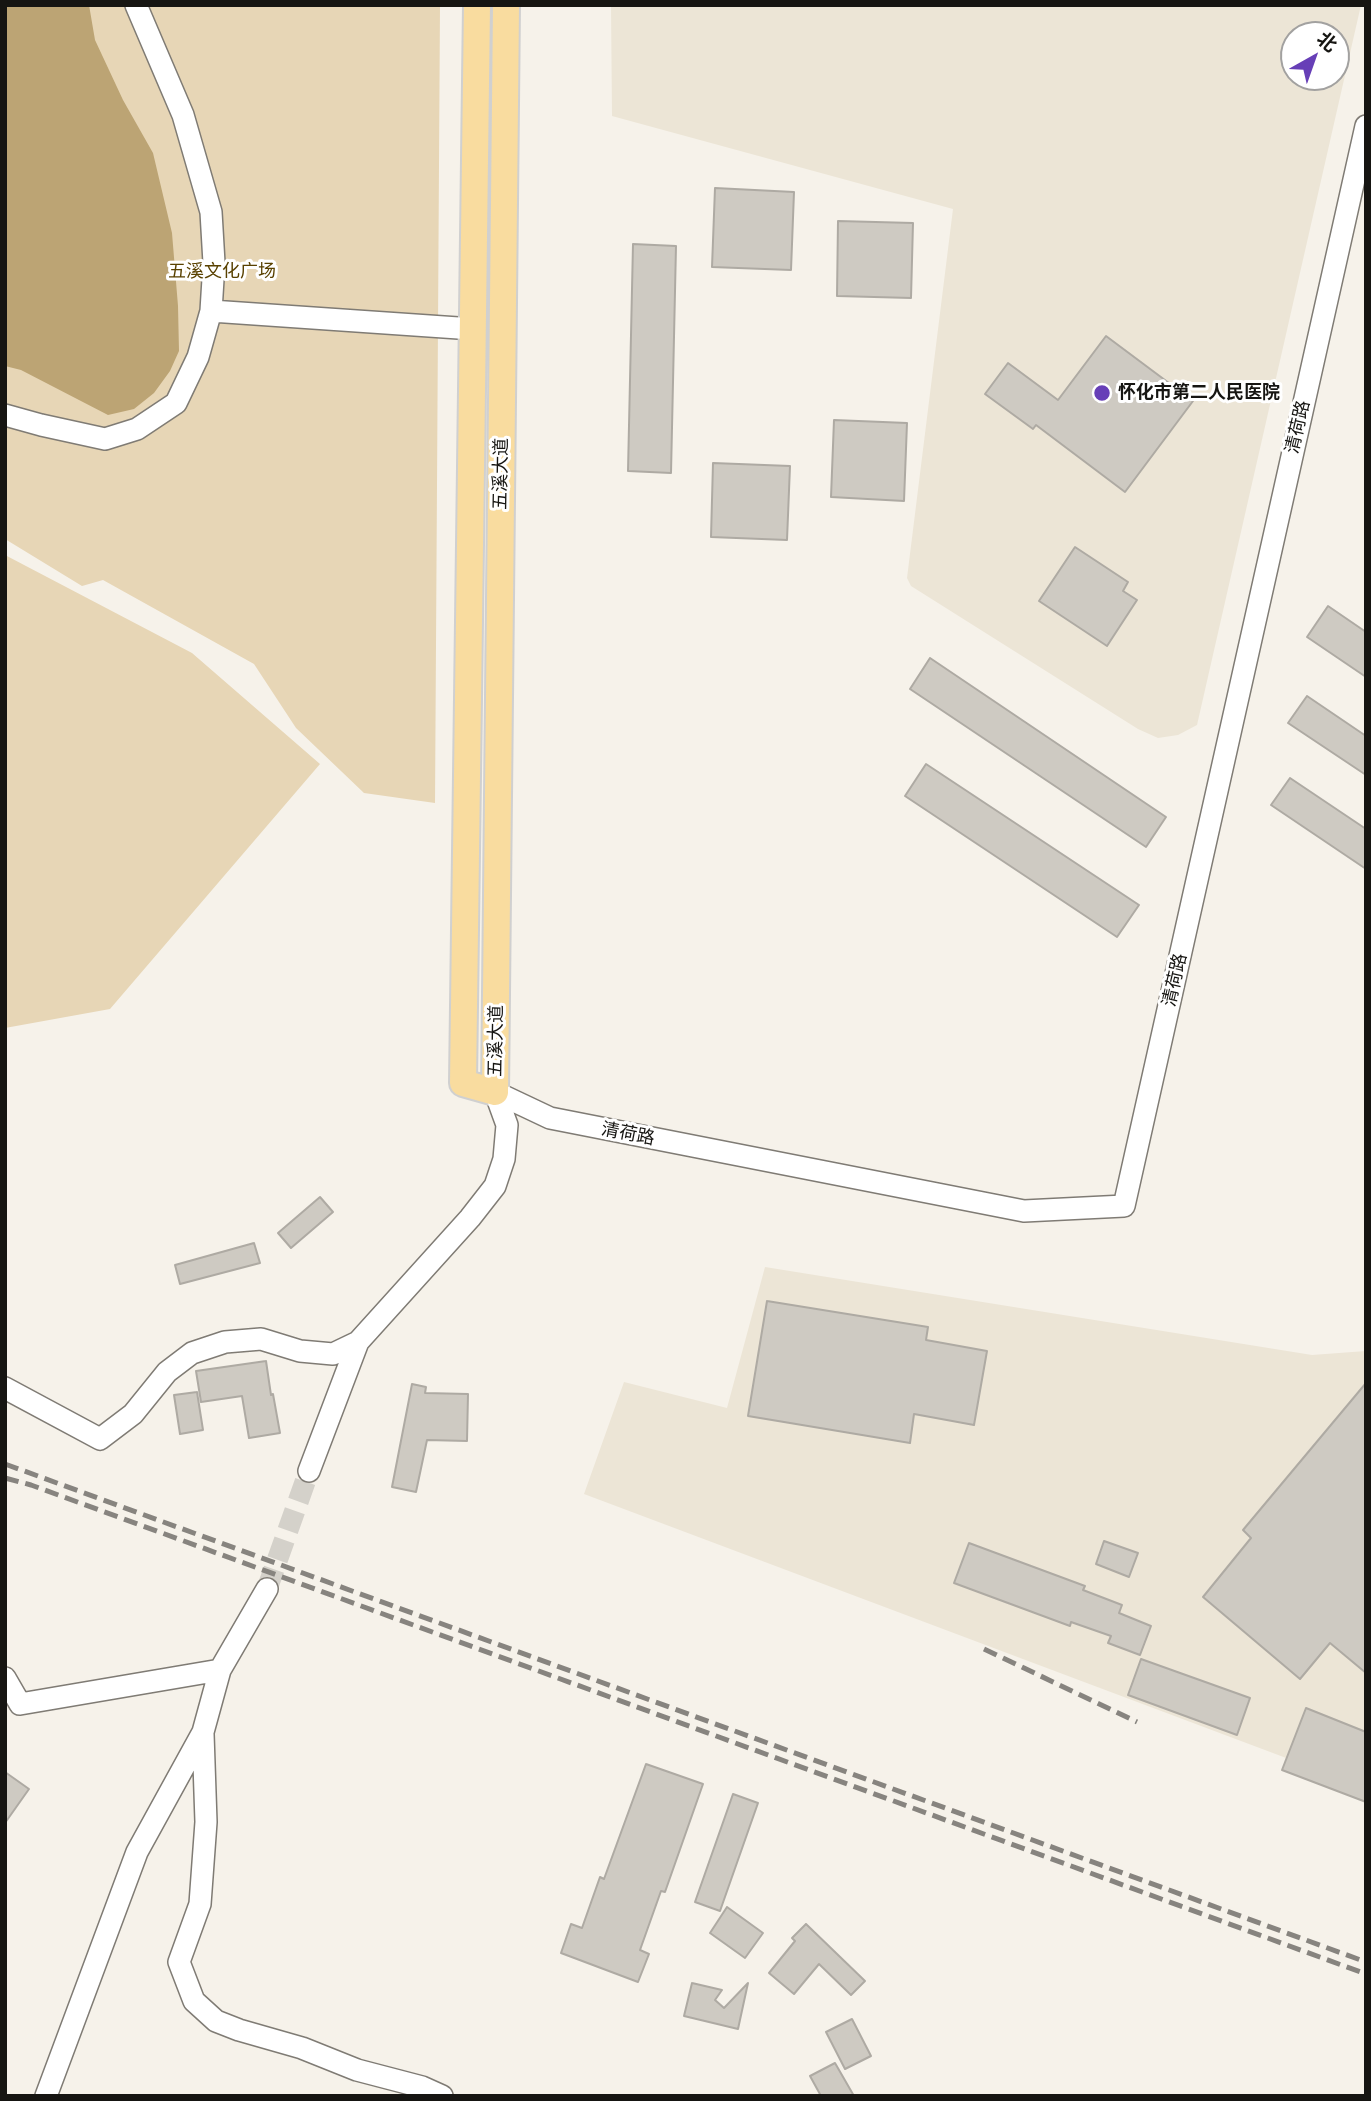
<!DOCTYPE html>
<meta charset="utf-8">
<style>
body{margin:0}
#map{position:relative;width:1371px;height:2101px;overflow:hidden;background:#f6f2ea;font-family:Mulish,"Noto Sans SC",sans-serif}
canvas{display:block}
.frame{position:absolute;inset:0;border:7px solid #161512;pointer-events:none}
.north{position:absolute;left:1280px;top:21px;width:70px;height:70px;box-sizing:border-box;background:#fff;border:2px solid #a2a1a0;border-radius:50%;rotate:40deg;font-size:19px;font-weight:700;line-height:28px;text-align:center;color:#161512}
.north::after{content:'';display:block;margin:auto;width:24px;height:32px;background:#673fb7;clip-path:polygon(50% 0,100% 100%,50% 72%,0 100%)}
</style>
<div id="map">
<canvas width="1371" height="2101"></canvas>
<div class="frame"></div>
<div class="north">北</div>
</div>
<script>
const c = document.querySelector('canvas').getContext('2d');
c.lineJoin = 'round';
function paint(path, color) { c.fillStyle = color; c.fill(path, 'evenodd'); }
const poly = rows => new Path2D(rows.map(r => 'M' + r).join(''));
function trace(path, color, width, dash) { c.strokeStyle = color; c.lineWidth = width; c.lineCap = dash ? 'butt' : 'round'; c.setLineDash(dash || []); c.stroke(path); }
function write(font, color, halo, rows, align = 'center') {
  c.font = font + ' Mulish,"Noto Sans SC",sans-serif'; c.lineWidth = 6; c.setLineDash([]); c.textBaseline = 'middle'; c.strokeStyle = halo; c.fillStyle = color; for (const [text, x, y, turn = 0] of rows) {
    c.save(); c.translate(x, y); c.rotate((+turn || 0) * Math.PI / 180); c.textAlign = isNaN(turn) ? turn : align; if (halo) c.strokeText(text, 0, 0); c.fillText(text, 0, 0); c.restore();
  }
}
const built = poly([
 [611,5,1361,5,1197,725,1178,735,1158,738,1138,729,911,586,907,578,953,209,612,116],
 [1294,35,1336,35,1336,77,1294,77],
 [765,1267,1312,1355,1366,1351,1366,1788,584,1494,624,1382,727,1408]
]);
const green = poly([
 [5,5,440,5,435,803,364,793,296,728,254,664,103,580,82,586,5,539],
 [5,555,192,653,320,764,110,1009,5,1028]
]);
const water = poly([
 [5,5,89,5,95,40,123,100,153,153,172,233,178,306,179,351,170,371,154,393,134,409,108,415,21,370,5,366]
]);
const building = poly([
 [715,188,794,192,791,270,712,267,715,188],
 [838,221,913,223,911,298,837,296,838,221],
 [633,244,676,246,671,473,628,471,633,244],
 [1106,336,1193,401,1125,492,1036,425,1033,429,985,394,1008,363,1058,400,1106,336],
 [834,420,907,423,904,501,831,497,834,420],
 [713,463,790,466,787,540,711,537,713,463],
 [1075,547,1128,582,1123,591,1137,600,1107,646,1039,601,1075,547],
 [1328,606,1366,632,1366,677,1307,637,1328,606],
 [930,658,1166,817,1146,847,910,689,930,658],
 [1307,696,1366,736,1366,775,1288,723,1307,696],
 [926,764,1139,905,1117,937,905,796,926,764],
 [1290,778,1366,829,1366,869,1271,805,1290,778],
 [320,1197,333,1212,291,1248,278,1233,320,1197],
 [254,1243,260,1263,180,1284,175,1265,254,1243],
 [767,1301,928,1327,926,1340,987,1351,974,1425,914,1414,910,1443,748,1416,767,1301],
 [266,1361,271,1395,273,1394,280,1433,249,1438,242,1396,201,1402,196,1371,266,1361],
 [1366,1383,1366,1673,1330,1643,1300,1679,1203,1597,1251,1538,1243,1530,1366,1383],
 [412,1384,426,1387,425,1393,468,1394,467,1441,427,1440,416,1492,392,1487,412,1384],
 [197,1392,203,1430,180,1434,174,1395,197,1392],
 [1104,1541,1138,1553,1129,1577,1096,1564,1104,1541],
 [969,1543,1085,1586,1083,1590,1122,1605,1119,1613,1151,1626,1140,1655,1108,1643,1111,1636,1071,1622,1070,1626,954,1583,969,1543],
 [1141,1659,1250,1698,1237,1735,1128,1695,1141,1659],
 [1306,1708,1366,1732,1366,1802,1282,1770,1306,1708],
 [646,1764,703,1784,665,1892,661,1891,640,1950,649,1954,638,1982,561,1953,571,1924,582,1928,600,1877,604,1879,646,1764],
 [5,1772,29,1789,5,1823,5,1772],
 [733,1794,758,1803,720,1911,695,1902,733,1794],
 [727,1907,763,1933,745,1958,710,1933,727,1907],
 [806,1924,865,1981,851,1995,819,1964,794,1994,769,1973,795,1941,792,1938,806,1924],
 [692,1983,722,1990,715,2000,724,2008,748,1983,738,2029,684,2016,692,1983],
 [852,2019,871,2056,845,2069,826,2032,852,2019],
 [835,2063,854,2096,821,2096,810,2076,835,2063]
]);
const minorTunnel = poly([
 [267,1589,309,1471]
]);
const minor = poly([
 [211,311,473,329],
 [5,415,41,425,105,439,137,429,176,403,198,357,211,311,214,263,211,212,183,115,136,5],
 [495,1092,550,1118,1024,1211,1124,1206,1366,126],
 [5,1388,100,1439,133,1414,167,1372,192,1353,225,1342,261,1339,300,1351,333,1354,358,1342],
 [309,1471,358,1342,470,1218,495,1186,504,1159,507,1125,495,1092],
 [5,1678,20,1704,220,1670],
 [203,1734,206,1822,200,1904,179,1962,194,2001,216,2021,239,2030,302,2048,357,2070,422,2087,442,2096],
 [46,2096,137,1852,203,1732,220,1670,267,1589]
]);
const major = poly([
 [477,5,463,1083,495,1092,506,5]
]);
const rail = poly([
 [5,1464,1366,1962],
 [5,1478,31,1485,1366,1974],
 [984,1649,1137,1722]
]);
const markers = [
 [1102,393,9,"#673fb7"]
];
const parkNames = [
 ["五溪文化广场",222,272]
];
const poiNames = [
 ["怀化市第二人民医院",1118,393]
];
const streetNames = [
 ["清荷路",1298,427,-77],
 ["五溪大道",501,474,-89],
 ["清荷路",1175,980,-77],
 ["五溪大道",496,1041,-89],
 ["清荷路",628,1134,11]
];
paint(built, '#ece5d6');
paint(green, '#e7d6b6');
paint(water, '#bca474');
paint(building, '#cecac2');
trace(building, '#aeaaa3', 2);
trace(minorTunnel, '#d4d1ca', 21, [21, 10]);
trace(minor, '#7f7b74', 24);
trace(major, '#d0d0d0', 30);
trace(minor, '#fff', 21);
trace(major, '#f9dc9f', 26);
trace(rail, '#87847f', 5, [14, 7]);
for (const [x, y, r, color] of markers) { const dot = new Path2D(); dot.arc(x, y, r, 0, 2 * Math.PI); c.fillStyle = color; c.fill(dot); trace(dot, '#fff', 2.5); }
write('18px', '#594100', '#fff', parkNames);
write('bold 18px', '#161512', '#fff', poiNames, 'left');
write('18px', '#161512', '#fff', streetNames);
</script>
